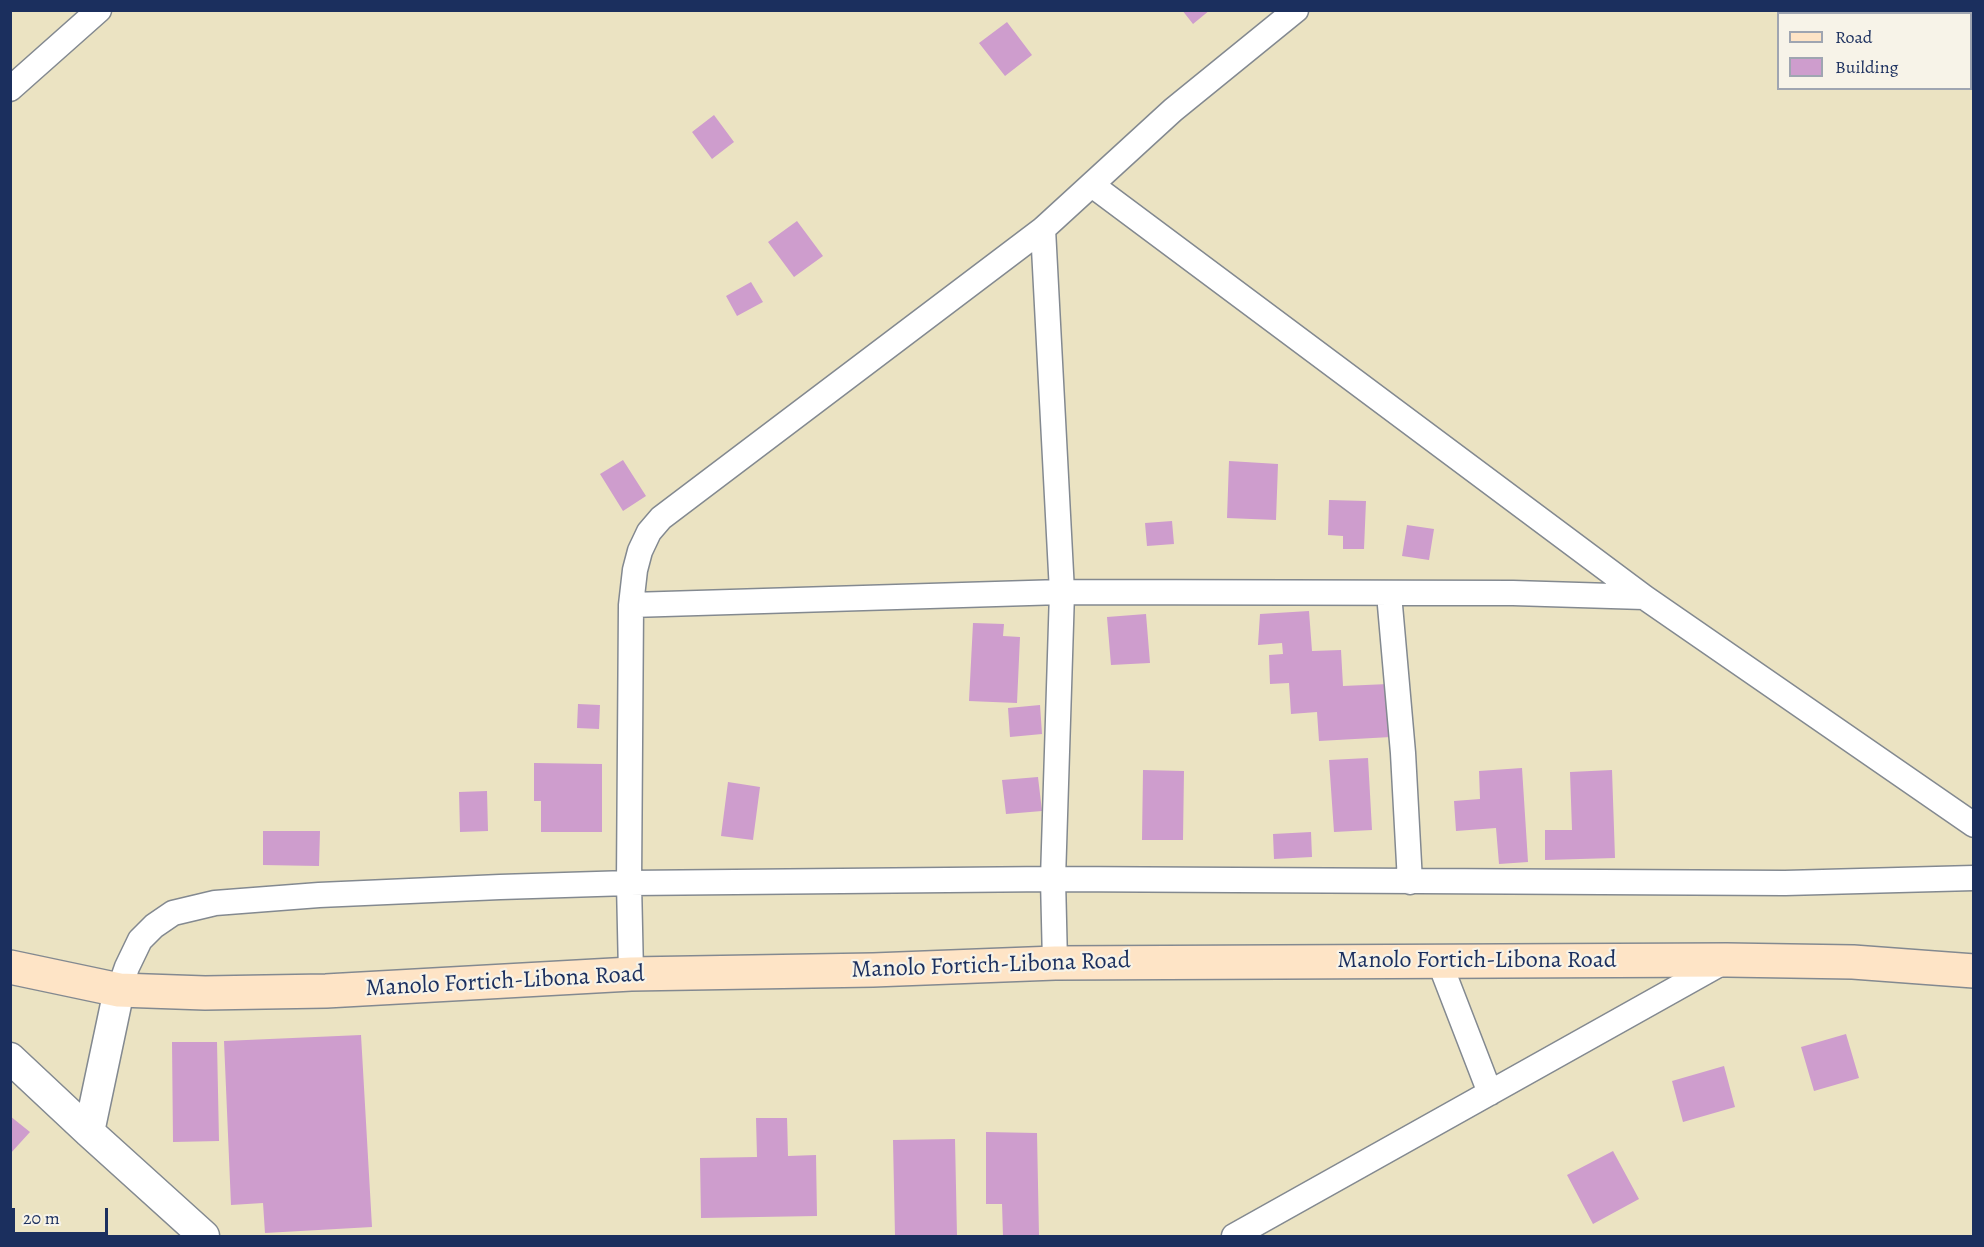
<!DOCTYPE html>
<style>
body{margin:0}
#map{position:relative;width:1984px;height:1247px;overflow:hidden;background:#ebe3c2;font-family:Alegreya,serif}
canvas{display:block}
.frame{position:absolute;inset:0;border:12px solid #1b2f5e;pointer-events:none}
.legend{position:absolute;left:1777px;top:12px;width:195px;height:78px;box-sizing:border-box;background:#f7f3e8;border:2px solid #9fa5b1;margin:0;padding:8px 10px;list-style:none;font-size:18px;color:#1b2f5e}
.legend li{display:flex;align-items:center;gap:12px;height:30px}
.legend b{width:30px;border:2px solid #9fa5b1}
.scale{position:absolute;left:12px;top:1208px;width:96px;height:27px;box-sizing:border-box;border:3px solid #1b2f5e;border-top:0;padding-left:8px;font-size:18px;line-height:21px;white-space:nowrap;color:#1b2f5e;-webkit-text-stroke:4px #f7f3e8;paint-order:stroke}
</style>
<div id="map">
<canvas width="1984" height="1247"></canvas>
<div class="frame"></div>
<ul class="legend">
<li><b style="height:8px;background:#fee4c6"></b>Road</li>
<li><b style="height:16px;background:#ce9dcd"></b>Building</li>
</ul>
<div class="scale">20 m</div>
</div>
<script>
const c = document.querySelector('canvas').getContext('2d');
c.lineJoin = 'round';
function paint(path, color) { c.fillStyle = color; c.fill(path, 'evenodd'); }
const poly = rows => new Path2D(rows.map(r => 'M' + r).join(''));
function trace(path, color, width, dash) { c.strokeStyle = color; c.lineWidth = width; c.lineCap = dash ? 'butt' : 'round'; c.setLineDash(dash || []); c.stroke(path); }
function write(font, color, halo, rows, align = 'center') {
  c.font = font + ' Alegreya,serif'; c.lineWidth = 4.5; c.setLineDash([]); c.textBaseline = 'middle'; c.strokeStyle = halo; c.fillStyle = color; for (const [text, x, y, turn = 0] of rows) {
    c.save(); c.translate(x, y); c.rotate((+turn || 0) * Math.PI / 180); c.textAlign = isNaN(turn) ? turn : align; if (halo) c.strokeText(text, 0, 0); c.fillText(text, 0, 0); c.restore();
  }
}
const building = poly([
 [1182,10,1210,10,1193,24],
 [1007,22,1032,55,1005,76,979,43],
 [714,115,734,142,712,159,692,132],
 [797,221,823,256,794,277,768,242],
 [751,282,763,302,737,316,726,296],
 [623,460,646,496,623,511,600,474],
 [1229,461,1278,464,1276,520,1227,518],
 [1329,500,1366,501,1364,549,1343,549,1343,536,1328,535],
 [1172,521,1174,544,1147,546,1145,523],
 [1407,525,1434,529,1429,560,1402,556],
 [1309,611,1312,651,1341,650,1343,686,1388,684,1391,737,1319,741,1317,712,1291,714,1289,683,1270,684,1269,655,1283,654,1282,643,1258,645,1260,614],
 [1146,614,1150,663,1111,665,1107,617],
 [973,623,1004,624,1003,636,1020,637,1017,703,969,701],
 [578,704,600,705,599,729,577,728],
 [1040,705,1042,734,1010,737,1008,708],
 [1368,758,1372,830,1334,832,1329,760],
 [534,763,602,764,602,832,541,832,541,801,534,801],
 [1522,768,1528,862,1499,864,1496,828,1456,831,1454,801,1480,799,1479,771],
 [1143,770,1184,771,1183,840,1142,840],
 [1612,770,1615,858,1545,860,1545,830,1572,830,1570,772],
 [1038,777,1042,811,1006,814,1002,780],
 [728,782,760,787,753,840,721,836],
 [487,791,488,831,460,832,459,792],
 [263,831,320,831,319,866,263,865],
 [1311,832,1312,857,1274,859,1273,834],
 [1846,1034,1859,1078,1814,1091,1801,1047],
 [361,1035,372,1227,265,1233,263,1203,231,1205,224,1041],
 [172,1042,217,1042,219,1141,173,1142],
 [1724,1066,1735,1107,1683,1122,1672,1081],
 [10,1116,30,1132,10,1154],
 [756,1118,787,1118,788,1156,816,1155,817,1216,701,1218,700,1158,757,1157],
 [986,1132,1037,1133,1039,1236,1003,1236,1002,1204,986,1204],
 [955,1139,957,1236,895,1236,893,1140],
 [1613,1151,1639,1199,1593,1224,1567,1175]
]);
const minor = poly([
 [10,89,99,10],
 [1092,185,1644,597,1974,825],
 [1043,229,1062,592,1053,879,1055,963],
 [1389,594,1403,753,1410,882],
 [631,605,635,570,640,551,649,532,661,518,1043,229,1173,110,1296,10],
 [1439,961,1490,1093],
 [631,974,629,883,631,605,1062,592,1513,593,1644,597],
 [119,990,127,967,140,940,154,926,173,913,215,903,319,895,500,887,629,883,1053,879,1785,883,1974,878],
 [1234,1236,1727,960]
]);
const tertiary = poly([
 [10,1058,89,1132,204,1236],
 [89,1132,119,990]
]);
const secondary = poly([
 [10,967,119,990,205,993,326,991,631,974,873,970,1055,963,1727,960,1853,962,1974,971]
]);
const streetNames = [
 ["Manolo Fortich-Libona Road",1477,961],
 ["Manolo Fortich-Libona Road",991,966,-2],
 ["Manolo Fortich-Libona Road",505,982,-3]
];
paint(building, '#ce9dcd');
trace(minor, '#838990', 27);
trace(tertiary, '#838990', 33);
trace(secondary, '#838990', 36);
trace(minor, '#fff', 24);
trace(tertiary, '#fff', 30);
trace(secondary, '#fee4c6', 33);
write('24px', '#1b2f5e', '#f7f3e8', streetNames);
</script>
